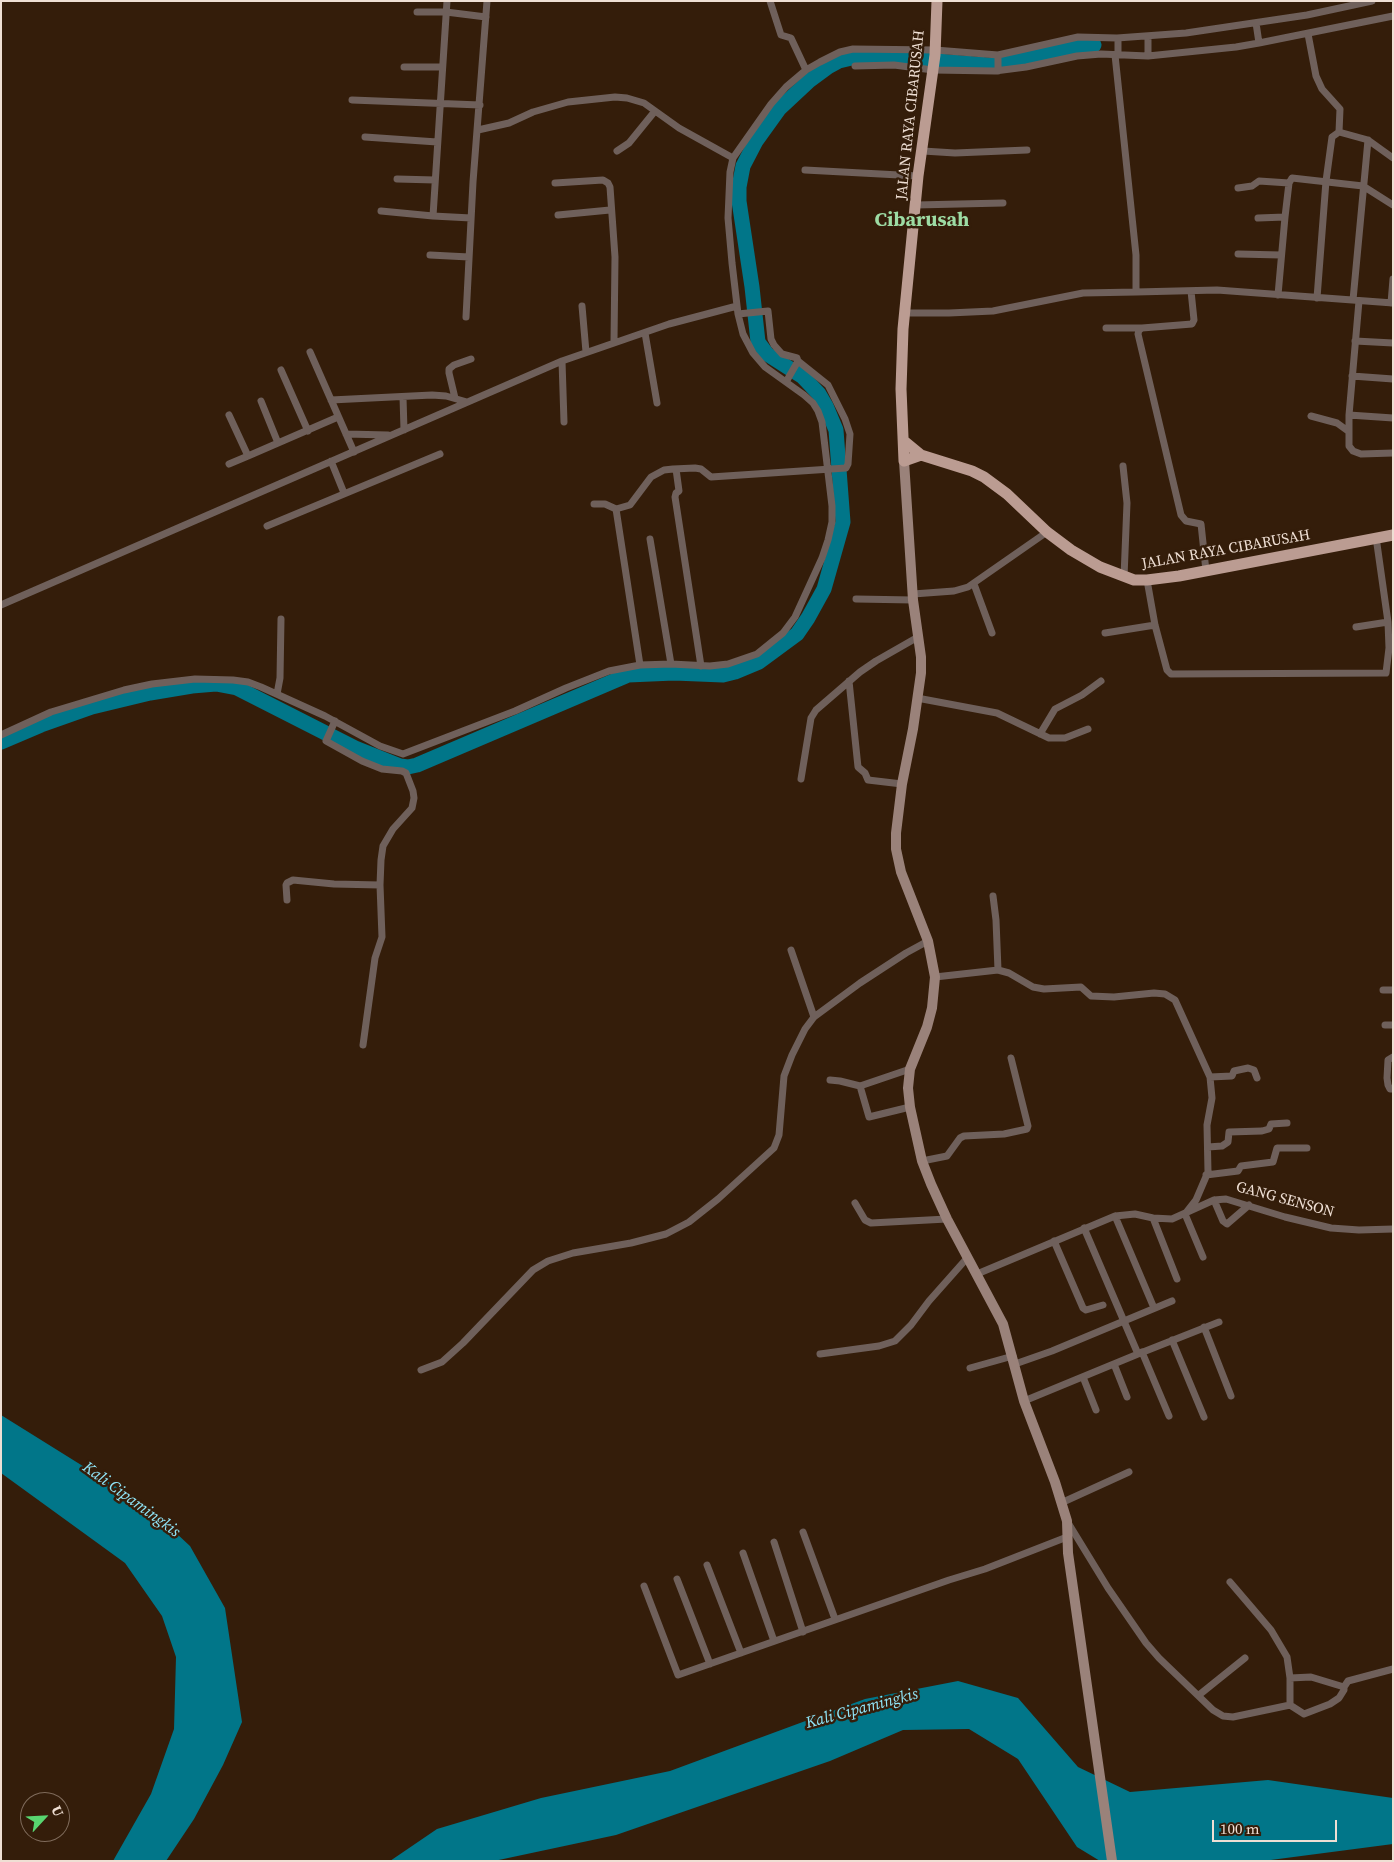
<!DOCTYPE html>
<style>
body{margin:0}
#map{position:relative;width:1394px;height:1862px;overflow:hidden;background:#341d0a;font-family:"Source Serif 4",serif}
canvas{display:block}
.frame{position:absolute;inset:0;border:2px solid #efdfd4;pointer-events:none}
.north{position:absolute;left:20px;top:1792px;width:50px;height:50px;box-sizing:border-box;background:#341d0a;border:1px solid #7f6b5b;border-radius:50%;rotate:65deg;font-size:14px;font-weight:700;line-height:20px;text-align:center;color:#efdfd4}
.north::after{content:'';display:block;margin:auto;width:18px;height:22px;background:#58d570;clip-path:polygon(50% 0,100% 100%,50% 72%,0 100%)}
.scale{position:absolute;left:1212px;top:1820px;width:125px;height:22px;box-sizing:border-box;border:2px solid #efdfd4;border-top:0;padding-left:6px;font-size:15px;line-height:18px;white-space:nowrap;color:#efdfd4;-webkit-text-stroke:4px #341d0a;paint-order:stroke}
</style>
<div id="map">
<canvas width="1394" height="1862"></canvas>
<div class="frame"></div>
<div class="north">U</div>
<div class="scale">100 m</div>
</div>
<script>
const c = document.querySelector('canvas').getContext('2d');
c.lineJoin = 'round';
function paint(path, color) { c.fillStyle = color; c.fill(path, 'evenodd'); }
const poly = rows => new Path2D(rows.map(r => 'M' + r).join(''));
function trace(path, color, width, dash) { c.strokeStyle = color; c.lineWidth = width; c.lineCap = dash ? 'butt' : 'round'; c.setLineDash(dash || []); c.stroke(path); }
function write(font, color, halo, rows, align = 'center') {
  c.font = font + ' "Source Serif 4",serif'; c.lineWidth = 5; c.setLineDash([]); c.textBaseline = 'middle'; c.strokeStyle = halo; c.fillStyle = color; for (const [text, x, y, turn = 0] of rows) {
    c.save(); c.translate(x, y); c.rotate((+turn || 0) * Math.PI / 180); c.textAlign = isNaN(turn) ? turn : align; if (halo) c.strokeText(text, 0, 0); c.fillText(text, 0, 0); c.restore();
  }
}
const water = poly([
 [1,1415,147,1506,190,1546,225,1608,242,1722,223,1765,194,1819,166,1861,113,1861,151,1794,174,1729,176,1657,162,1616,125,1563,1,1473],
 [958,1681,1018,1698,1078,1767,1130,1792,1268,1780,1393,1798,1393,1844,1263,1861,1100,1861,1077,1847,1018,1759,969,1729,903,1730,830,1761,616,1835,494,1861,390,1861,437,1829,541,1798,670,1771,865,1699]
]);
const river = poly([
 [1,742,41,725,92,707,150,693,192,686,216,684,237,688,355,748,400,766,408,767,417,765,628,675,674,673,723,675,735,672,759,662,797,634,808,618,824,589,843,522,836,430,826,406,819,394,803,377,767,354,758,342,752,287,739,201,739,187,743,166,756,141,779,109,809,81,828,67,839,61,860,56,873,56,989,65,1009,63,1061,49,1094,45]
]);
const street = poly([
 [770,1,781,35,791,38,806,70],
 [417,12,446,12,486,17],
 [1308,34,1316,76,1322,89,1340,109,1339,132],
 [1148,36,1148,56],
 [1259,43,1393,16],
 [998,55,998,71],
 [1115,55,1136,255,1136,292],
 [1118,55,1118,38],
 [855,66,894,65,933,70,995,71,1026,67,1077,56,1101,54,1148,56,1236,47,1259,43,1256,23],
 [404,67,442,67],
 [352,100,480,105],
 [478,130,509,123,533,112,568,102,615,97,627,98,644,103,679,128,733,158],
 [365,137,437,142],
 [617,151,629,143,655,111],
 [923,151,955,153,1027,150],
 [805,170,918,176],
 [397,179,435,180],
 [555,183,603,180,608,183,610,187,615,257,614,342],
 [1238,188,1252,186,1259,181,1289,183],
 [916,205,1003,203],
 [381,211,433,216,471,218],
 [558,215,610,210],
 [433,216,447,1],
 [1258,218,1285,217],
 [1238,254,1281,255],
 [430,255,469,257],
 [1191,291,1194,320,1192,324,1142,328,1139,330,1138,334,1181,515,1186,521,1201,524,1206,571],
 [1278,295,1285,217,1289,183,1292,178,1363,186,1393,205],
 [1317,298,1326,181,1332,137,1339,132,1368,140,1393,158],
 [1353,300,1368,140],
 [1359,301,1349,415,1349,446,1353,451,1361,454,1393,453],
 [1391,303,1393,279],
 [582,306,586,352],
 [904,313,949,313,993,311,1083,293,1136,292,1217,290,1393,303],
 [738,314,768,311,771,339,774,345,782,354,797,358,798,361,786,382],
 [466,317,473,182,487,1],
 [1106,328,1142,328],
 [645,333,657,403],
 [1355,341,1393,343],
 [310,352,354,452],
 [562,361,564,422],
 [281,370,308,431],
 [1352,376,1393,379],
 [403,397,404,430],
 [455,398,449,373,449,369,454,365,471,359],
 [331,400,432,395,446,396,467,402],
 [261,401,278,443],
 [229,415,248,456,338,417],
 [1349,415,1393,418],
 [1311,416,1337,423,1348,431],
 [346,434,388,435],
 [331,461,344,493],
 [229,464,248,456],
 [1123,466,1127,503,1124,577],
 [676,469,679,491,676,493,675,497,701,666],
 [594,504,605,504,616,509,630,505,651,477,664,470,673,469,695,468,701,469,711,477,846,468,848,464,850,434,845,419,828,385,798,361],
 [616,509,640,665],
 [267,526,440,454],
 [650,539,671,664],
 [1147,580,1155,625,1167,670,1171,674,1386,673,1389,648,1388,622,1376,537],
 [974,584,992,633],
 [913,594,954,591,968,587,1047,532],
 [856,599,913,600],
 [1,605,562,361,669,324,737,306],
 [1356,627,1388,622],
 [1105,633,1155,625],
 [849,681,858,767,865,773,868,780,902,784],
 [277,694,280,678,281,619],
 [917,698,997,713,1049,738,1065,738,1088,729],
 [335,721,326,741,362,761,382,769,402,771,406,773,413,791,414,798,412,808,393,829,383,846,381,860,380,885,382,937,375,958,363,1045],
 [1040,734,1055,709,1082,695,1101,681],
 [1,735,51,712,124,690,152,684,195,679,233,680,248,682,261,687,325,716,380,746,403,754,515,711,566,688,609,671,640,665,671,664,710,666,728,664,757,654,783,633,795,617,822,558,828,540,832,522,832,506,822,422,818,411,813,403,804,395,765,367,753,353,743,334,738,314,732,263,728,218,730,172,733,158,771,104,786,87,806,70,820,62,840,52,853,49,935,50,998,55,1078,37,1117,38,1186,33,1307,15,1372,1],
 [801,779,811,718,816,710,860,672,876,661,918,637],
 [993,896,996,920,998,970],
 [287,900,286,885,287,883,293,880,334,884,380,885],
 [791,950,814,1017],
 [935,977,998,970,1009,973,1033,987,1044,989,1081,987,1091,996,1114,997,1154,993,1165,994,1175,1000,1210,1077,1212,1098,1207,1125,1208,1172,1196,1200,1185,1214,1203,1257],
 [1383,990,1393,990],
 [1385,1025,1393,1025],
 [1393,1057,1388,1060,1387,1078,1388,1085,1390,1089,1393,1089],
 [1210,1077,1232,1076,1234,1071,1248,1068,1254,1070,1257,1078],
 [830,1080,840,1081,860,1086,910,1069],
 [860,1086,869,1117,910,1107],
 [1208,1147,1222,1146,1228,1142,1229,1132,1262,1131,1269,1129,1271,1124,1287,1123],
 [922,1161,947,1156,960,1138,964,1136,1004,1134,1027,1129,1028,1126,1011,1058],
 [1206,1175,1238,1171,1241,1166,1273,1162,1277,1148,1307,1148],
 [1214,1200,1223,1221,1227,1224,1249,1205],
 [855,1203,865,1220,871,1223,947,1219],
 [1115,1216,1154,1308],
 [1153,1218,1177,1279],
 [1084,1228,1138,1354],
 [1054,1241,1083,1308,1086,1310,1103,1305],
 [977,1274,1115,1216,1135,1214,1153,1218,1172,1219,1214,1200,1226,1199,1285,1217,1331,1228,1359,1230,1393,1229],
 [1204,1327,1231,1396],
 [1172,1340,1204,1417],
 [1142,1352,1169,1416],
 [820,1354,879,1346,895,1341,911,1325,929,1301,968,1257],
 [1015,1364,1052,1351,1172,1301],
 [1114,1364,1127,1397],
 [970,1368,1013,1356],
 [421,1370,442,1362,463,1343,533,1270,548,1261,573,1253,631,1243,666,1234,689,1222,718,1199,774,1148,779,1135,784,1076,792,1055,805,1029,814,1017,860,983,906,953,928,941],
 [1083,1377,1096,1410],
 [1024,1401,1138,1354,1219,1322],
 [1061,1503,1129,1472],
 [1067,1521,1108,1588,1146,1643,1159,1658,1213,1710,1223,1716,1233,1717,1290,1705,1304,1714,1330,1704,1339,1698,1344,1690,1344,1687,1348,1681,1393,1669],
 [803,1532,835,1619],
 [774,1542,803,1632],
 [743,1553,774,1641],
 [707,1565,741,1653],
 [677,1579,710,1664],
 [1230,1582,1271,1630,1287,1657,1290,1678,1290,1705],
 [644,1586,678,1675,949,1580,985,1569,1067,1537],
 [1290,1678,1311,1677,1344,1687],
 [1199,1695,1245,1658]
]);
const secondary = poly([
 [904,461,913,600,921,657,921,673,913,729,902,784,896,833,896,849,901,872,928,941,935,977,932,1008,927,1027,910,1069,908,1088,910,1107,922,1161,931,1184,947,1219,1003,1324,1024,1401,1055,1482,1067,1521,1068,1553,1112,1861]
]);
const primary = poly([
 [904,441,921,455,972,471,984,477,1007,494,1047,532,1071,550,1100,567,1134,580,1147,580,1179,576,1393,535],
 [921,455,904,461,901,389,903,329,918,176,935,55,937,1]
]);
const streetNames = [
 ["JALAN RAYA CIBARUSAH",911,115,-84],
 ["JALAN RAYA CIBARUSAH",1226,550,-10],
 ["GANG SENSON",1285,1200,15]
];
const waterNames = [
 ["Kali Cipamingkis",131,1500,36],
 ["Kali Cipamingkis",862,1709,-15]
];
const districtNames = [
 ["Cibarusah",922,221]
];
paint(water, '#017689');
trace(river, '#017689', 15);
trace(street, '#6f605b', 7);
trace(secondary, '#9a827a', 10);
trace(primary, '#bb9c92', 11);
write('15px', '#efdfd4', '#341d0a', streetNames);
write('italic 16px', '#90e5f8', '#341d0a', waterNames);
write('bold 20px', '#9ddca4', '#341d0a', districtNames);
</script>
